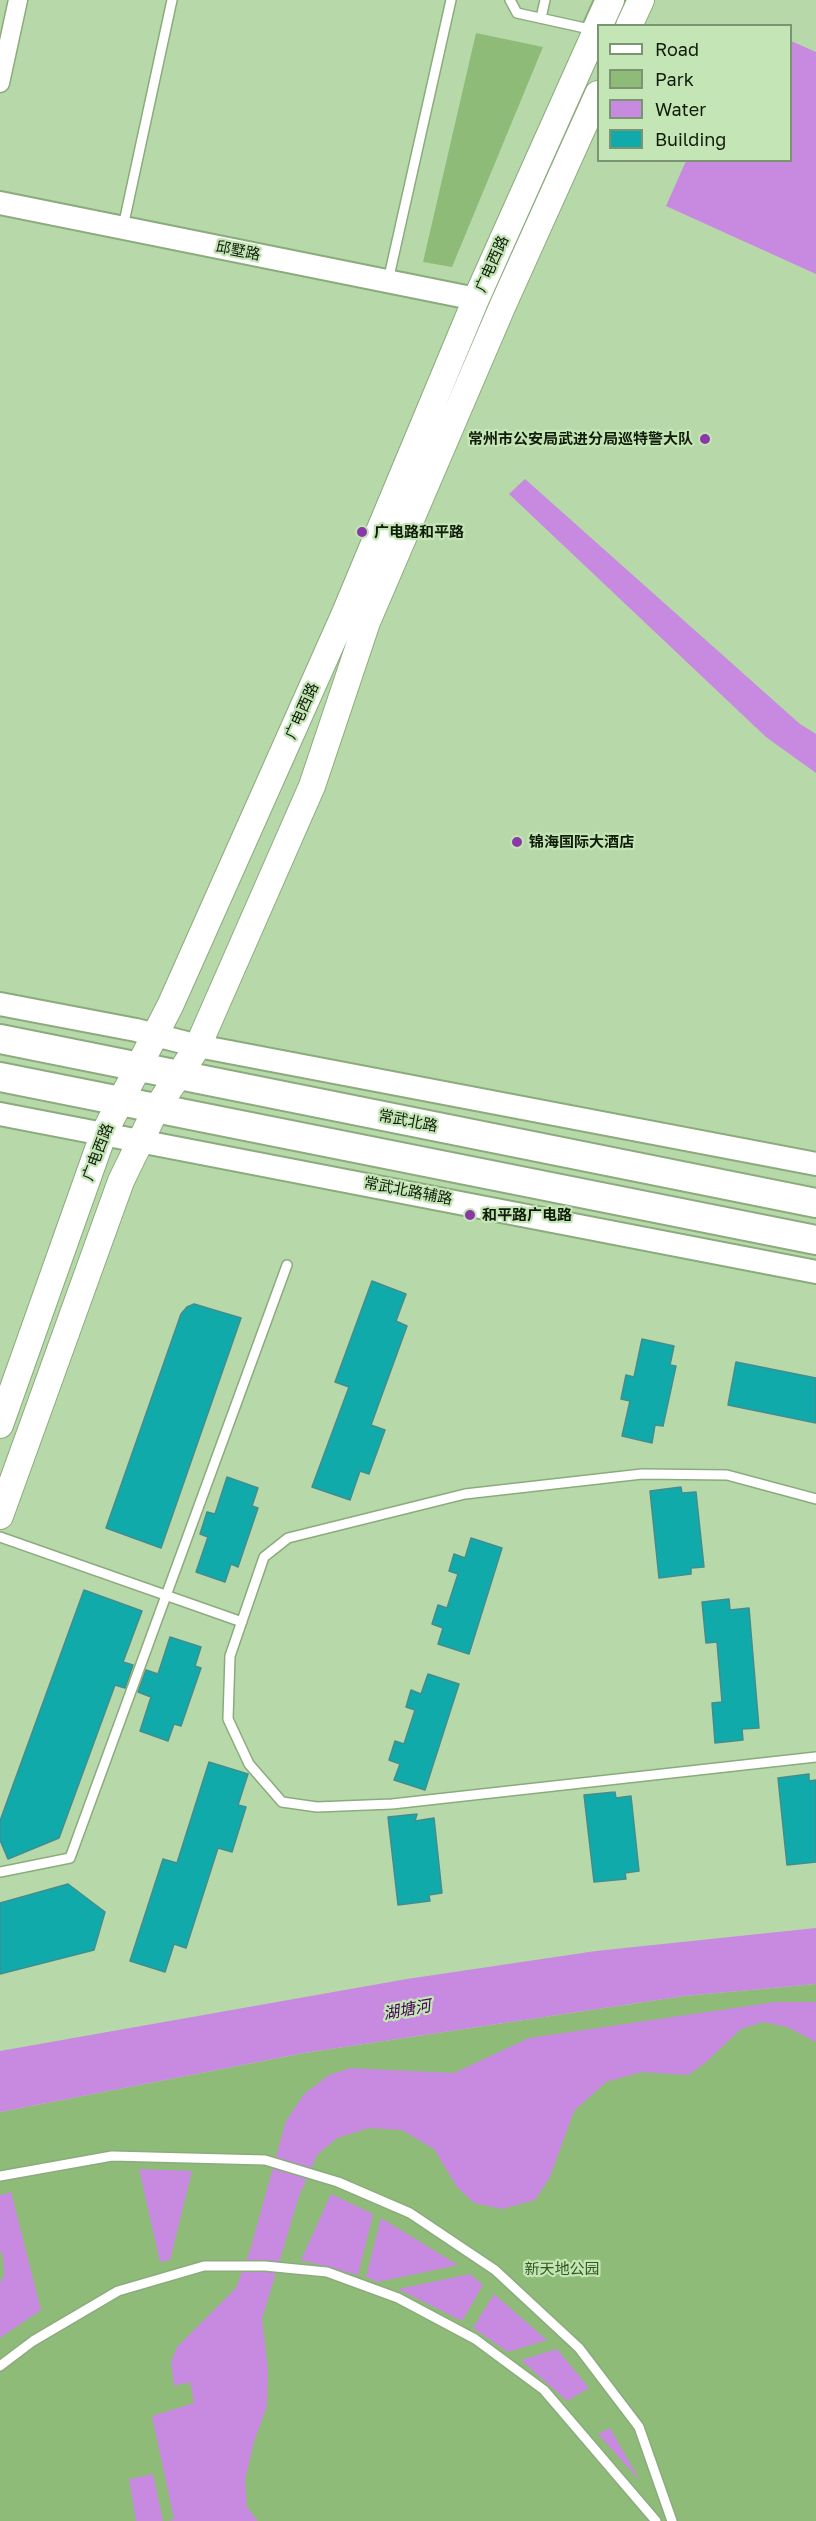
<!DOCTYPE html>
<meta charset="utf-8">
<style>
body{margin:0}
#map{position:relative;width:816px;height:2521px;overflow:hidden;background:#b7d8a8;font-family:"Golos Text",sans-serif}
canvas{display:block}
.legend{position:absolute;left:597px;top:24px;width:195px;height:138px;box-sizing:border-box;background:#c4e5b5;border:2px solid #7c9571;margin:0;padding:8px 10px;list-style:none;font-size:18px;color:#111d0b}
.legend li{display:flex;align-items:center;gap:12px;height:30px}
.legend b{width:30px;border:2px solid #7c9571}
</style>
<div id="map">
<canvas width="816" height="2521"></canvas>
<ul class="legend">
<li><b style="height:8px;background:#fff"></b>Road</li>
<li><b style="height:16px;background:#8ebc78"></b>Park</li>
<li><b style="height:16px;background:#c889e1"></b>Water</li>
<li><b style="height:16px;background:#10aaab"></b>Building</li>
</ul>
</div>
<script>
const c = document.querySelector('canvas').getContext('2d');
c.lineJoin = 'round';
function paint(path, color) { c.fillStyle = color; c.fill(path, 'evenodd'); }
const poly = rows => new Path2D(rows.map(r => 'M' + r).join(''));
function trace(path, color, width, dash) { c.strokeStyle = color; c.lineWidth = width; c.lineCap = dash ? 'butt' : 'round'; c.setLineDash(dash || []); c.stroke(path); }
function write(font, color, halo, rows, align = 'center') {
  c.font = font + ' "Golos Text","Noto Sans SC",sans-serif'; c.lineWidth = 4.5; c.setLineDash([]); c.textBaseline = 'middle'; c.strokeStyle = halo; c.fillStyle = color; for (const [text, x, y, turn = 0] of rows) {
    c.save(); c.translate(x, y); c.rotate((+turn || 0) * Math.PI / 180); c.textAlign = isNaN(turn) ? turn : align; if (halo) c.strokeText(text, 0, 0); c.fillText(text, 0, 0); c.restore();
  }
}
const green = poly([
 [476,33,543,47,452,267,423,262],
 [816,1984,816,2521,0,2521,0,2112,304,2053,684,1996]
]);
const water = poly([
 [791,41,816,52,816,274,666,206,686,161,790,160],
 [525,479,800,724,816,734,816,773,766,737,509,494],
 [816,1928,816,1984,684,1996,304,2053,0,2112,0,2051,407,1979,596,1951],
 [775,2002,816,2002,816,2042,787,2027,763,2022,741,2029,705,2063,688,2075,642,2072,606,2082,574,2111,550,2177,535,2200,502,2209,474,2203,457,2187,434,2149,402,2130,369,2128,337,2138,317,2155,299,2196,262,2319,268,2370,267,2406,254,2442,245,2480,247,2507,258,2521,168,2521,174,2519,152,2416,194,2403,190,2382,174,2386,171,2362,177,2347,236,2288,251,2247,286,2121,304,2094,329,2075,350,2068,454,2073,529,2038],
 [139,2169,192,2171,170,2260,160,2262],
 [11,2192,41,2310,0,2338,0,2283,4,2275,3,2256,0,2251,0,2195],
 [331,2194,373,2214,358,2275,301,2260],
 [381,2218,458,2265,378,2282,366,2277],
 [470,2274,483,2285,462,2321,398,2289],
 [494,2294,547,2340,508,2352,473,2328],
 [557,2349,589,2388,567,2401,521,2360],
 [610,2428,640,2481,598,2434],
 [153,2474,163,2521,136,2521,129,2479]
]);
const building = poly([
 [372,1281,406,1294,396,1321,407,1326,371,1425,385,1430,369,1474,360,1471,350,1500,312,1487,349,1387,335,1382,372,1281],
 [194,1304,241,1318,161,1548,106,1528,181,1314,187,1307,194,1304],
 [642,1339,674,1346,670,1365,676,1366,663,1426,655,1425,652,1443,622,1436,630,1401,621,1399,626,1375,634,1377,642,1339],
 [736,1362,816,1378,816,1423,728,1405,736,1362],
 [227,1477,258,1488,252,1506,258,1508,238,1567,231,1564,225,1582,196,1572,208,1537,200,1534,207,1512,215,1514,227,1477],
 [681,1487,682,1493,696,1492,704,1567,691,1568,691,1574,659,1578,650,1491,681,1487],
 [471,1538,502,1548,469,1654,438,1644,443,1628,432,1624,438,1605,447,1608,458,1574,449,1571,454,1554,465,1558,471,1538],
 [84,1590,142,1611,123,1662,133,1665,125,1688,115,1685,59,1838,8,1859,0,1840,0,1821,84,1590],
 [729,1599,730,1610,749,1608,759,1728,742,1729,743,1740,715,1743,712,1703,722,1702,717,1642,706,1643,702,1602,729,1599],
 [170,1637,201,1647,195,1666,201,1668,181,1726,174,1724,168,1741,140,1731,151,1697,138,1692,146,1670,158,1674,170,1637],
 [428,1674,459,1684,425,1790,394,1780,400,1764,389,1760,395,1741,404,1744,415,1710,406,1707,411,1690,421,1694,428,1674],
 [209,1762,248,1774,238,1805,246,1807,232,1852,218,1848,186,1948,174,1944,165,1972,130,1961,163,1859,177,1863,209,1762],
 [809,1774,809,1781,816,1780,816,1862,787,1865,778,1778,809,1774],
 [615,1792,616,1798,631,1796,639,1871,625,1873,626,1879,594,1882,584,1795,615,1792],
 [417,1814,415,1821,434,1818,442,1893,429,1895,430,1901,398,1905,388,1817,417,1814],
 [68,1884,105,1912,94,1950,0,1974,0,1903,68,1884]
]);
const service = poly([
 [510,0,517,13,594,30],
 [541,18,545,0],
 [123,227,172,0],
 [388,281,451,0],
 [816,1499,727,1475,642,1474,465,1494,288,1538,264,1557,230,1656,228,1719,249,1764,282,1802,317,1807,392,1804,816,1757],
 [0,1537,242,1622],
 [0,1872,70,1858,287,1265],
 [0,2176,112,2156,265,2160,338,2182,410,2213,495,2270,579,2348,639,2427,672,2521],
 [0,2366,33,2341,118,2291,204,2266,265,2266,327,2272,398,2298,475,2339,544,2390,656,2521]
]);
const minor = poly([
 [0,83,18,0]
]);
const tertiary = poly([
 [0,203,476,299],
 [0,1004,136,1030,198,1046,816,1164],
 [0,1114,816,1272]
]);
const secondary = poly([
 [629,26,641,0],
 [0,1425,103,1135,170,1006,345,613,476,299,596,31],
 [0,1516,121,1181,156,1109,198,1046,312,786,367,622,503,305,598,94]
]);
const primary = poly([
 [596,31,610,0],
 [0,1039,816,1203],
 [0,1077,816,1240]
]);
const markers = [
 [705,439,6,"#8a38a7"],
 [362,532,6,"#8a38a7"],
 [517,842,6,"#8a38a7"],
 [470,1215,6,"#8a38a7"]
];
const streetNames = [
 ["邱墅路",238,251,11],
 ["广电西路",492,264,-66],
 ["广电西路",302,711,-66],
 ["常武北路",408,1121,11],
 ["广电西路",98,1152,-69],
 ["常武北路辅路",408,1191,11]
];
const poiNames = [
 ["常州市公安局武进分局巡特警大队",693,439,"right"],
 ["广电路和平路",374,532],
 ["锦海国际大酒店",529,842],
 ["和平路广电路",482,1215]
];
const parkNames = [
 ["新天地公园",562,2269]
];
const waterNames = [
 ["湖塘河",407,2010,-10]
];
paint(green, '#8ebc78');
paint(water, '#c889e1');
paint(building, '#10aaab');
trace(building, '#438d8e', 1.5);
trace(service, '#8bab7d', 12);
trace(minor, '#8bab7d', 21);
trace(tertiary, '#8bab7d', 26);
trace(secondary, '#8bab7d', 28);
trace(primary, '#8bab7d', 32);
trace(service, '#fff', 9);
trace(minor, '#fff', 18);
trace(tertiary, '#fff', 22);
trace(secondary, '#fff', 26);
trace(primary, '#fff', 28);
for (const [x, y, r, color] of markers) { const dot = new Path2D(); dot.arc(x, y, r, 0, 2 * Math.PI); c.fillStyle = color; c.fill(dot); trace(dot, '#c4e5b5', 2); }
write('15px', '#111d0b', '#c4e5b5', streetNames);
write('bold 15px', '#111d0b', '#c4e5b5', poiNames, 'left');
write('15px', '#31591b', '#c4e5b5', parkNames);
write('italic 16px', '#430356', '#c4e5b5', waterNames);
</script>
